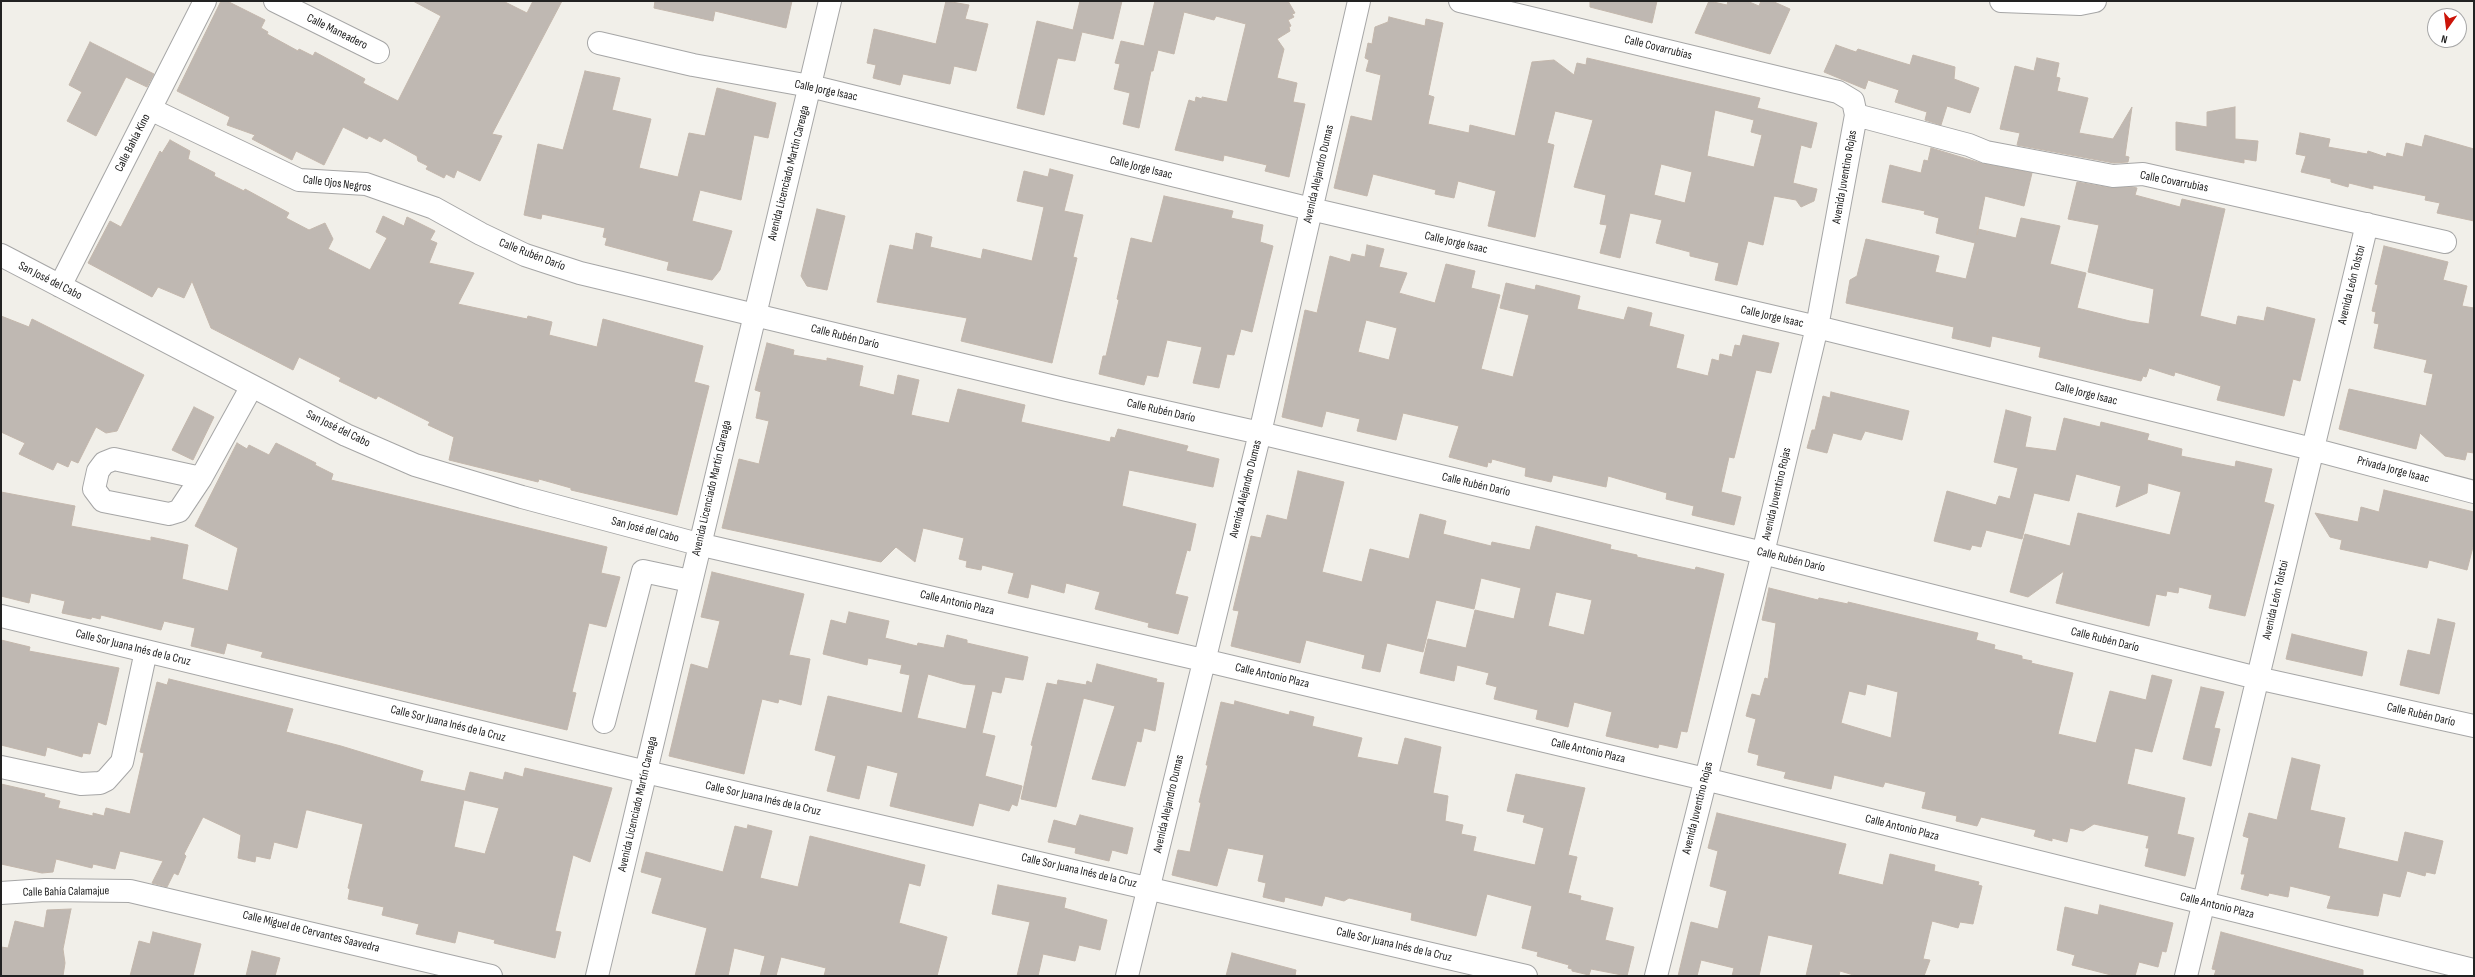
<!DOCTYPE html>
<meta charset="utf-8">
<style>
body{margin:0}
#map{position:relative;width:2475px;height:977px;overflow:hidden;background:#f1efe9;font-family:"Sofia Sans Condensed",sans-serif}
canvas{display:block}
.frame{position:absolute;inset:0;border:2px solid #222;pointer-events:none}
.north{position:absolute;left:2427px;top:8px;width:40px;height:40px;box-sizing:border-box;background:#fff;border:1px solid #a7a7a7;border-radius:50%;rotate:194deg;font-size:11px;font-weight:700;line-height:16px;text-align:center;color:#222}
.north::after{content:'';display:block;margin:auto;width:14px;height:18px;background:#cb1409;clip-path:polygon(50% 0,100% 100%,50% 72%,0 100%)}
</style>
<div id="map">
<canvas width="2475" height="977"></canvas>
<div class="frame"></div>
<div class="north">N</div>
</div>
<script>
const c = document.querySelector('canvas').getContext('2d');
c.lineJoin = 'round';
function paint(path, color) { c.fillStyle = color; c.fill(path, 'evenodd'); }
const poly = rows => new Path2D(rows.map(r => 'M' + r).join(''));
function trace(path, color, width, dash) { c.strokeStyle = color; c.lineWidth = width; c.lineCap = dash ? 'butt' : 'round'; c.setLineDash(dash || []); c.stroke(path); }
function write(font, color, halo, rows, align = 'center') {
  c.font = font + ' "Sofia Sans Condensed",sans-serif'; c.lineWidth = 3.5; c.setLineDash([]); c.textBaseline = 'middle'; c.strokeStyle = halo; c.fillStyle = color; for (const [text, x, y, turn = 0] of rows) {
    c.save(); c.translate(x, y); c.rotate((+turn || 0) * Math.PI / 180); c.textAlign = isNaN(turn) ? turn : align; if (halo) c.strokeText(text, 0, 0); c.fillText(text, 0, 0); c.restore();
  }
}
const building = poly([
 [221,1,227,1,265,20,261,28,268,32,267,34,298,51,299,49,313,56,315,52,365,79,363,83,398,101,441,16,413,1,503,1,527,13,533,1,562,1,492,134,502,136,480,181,457,170,454,178,446,174,444,178,426,169,428,166,418,161,417,156,384,138,381,142,369,136,367,139,343,127,324,165,296,151,292,160,252,139,255,135,227,125,230,117,177,91,221,1],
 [655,1,792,1,786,28,715,11,713,21,654,8,655,1],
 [946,1,969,5,965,19,988,24,976,71,954,66,950,84,903,74,900,85,873,78,876,65,867,63,874,29,936,44,946,1],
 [1080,1,1122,1,1113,39,1082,32,1075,61,1058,58,1057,60,1044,115,1017,108,1037,21,1073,30,1080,1],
 [1155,1,1288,1,1295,13,1292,14,1294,17,1288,20,1291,26,1289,27,1290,31,1277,39,1284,49,1277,78,1297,83,1293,102,1305,104,1289,177,1265,171,1267,165,1224,155,1223,161,1175,150,1189,100,1195,102,1196,97,1202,99,1202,97,1227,102,1246,24,1216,16,1214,20,1184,12,1174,54,1158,50,1153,71,1151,71,1139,128,1123,124,1130,93,1114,89,1120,64,1115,63,1121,41,1144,46,1155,1],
 [1590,1,1657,1,1652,23,1590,7,1590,1],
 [1709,1,1727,5,1728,1,1747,1,1759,6,1761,1,1772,1,1790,9,1770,54,1695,33,1709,1],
 [1389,17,1425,26,1426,19,1443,23,1428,95,1434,97,1428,124,1469,133,1470,125,1515,136,1532,62,1554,60,1574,75,1577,63,1586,65,1587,58,1760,98,1757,108,1817,123,1811,148,1801,145,1793,183,1817,189,1814,201,1801,207,1796,200,1774,196,1763,245,1748,241,1737,285,1715,280,1719,263,1690,256,1690,252,1656,243,1662,220,1630,213,1620,258,1600,253,1607,225,1600,224,1606,195,1574,187,1593,120,1555,111,1547,143,1554,145,1535,237,1488,226,1496,191,1458,181,1454,198,1435,194,1436,190,1373,174,1367,196,1334,188,1351,116,1372,121,1381,75,1366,71,1369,60,1365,58,1368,43,1372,44,1375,27,1388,22,1389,17],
 [1715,110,1754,120,1751,132,1762,135,1754,167,1707,156,1715,110],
 [1661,164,1692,172,1685,203,1654,195,1661,164],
 [90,42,154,74,147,87,126,77,96,136,67,121,82,92,69,85,90,42],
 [1836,45,1856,52,1858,49,1910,65,1913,55,1955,67,1954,79,1979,88,1970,113,1947,106,1941,125,1925,120,1927,112,1895,102,1899,90,1868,80,1865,89,1824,72,1836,45],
 [2037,58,2059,63,2056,77,2060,78,2057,91,2088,98,2079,133,2113,139,2132,107,2125,156,2129,157,2128,162,2114,163,2017,145,2020,133,2000,129,2015,66,2034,71,2037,58],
 [585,71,620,78,612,110,651,119,639,168,678,177,689,133,705,136,717,88,776,103,768,138,754,135,741,200,700,190,692,221,732,231,720,270,712,280,667,270,669,262,605,245,607,238,603,237,605,228,542,214,541,219,524,215,538,144,563,150,585,71],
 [2235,107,2235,139,2258,141,2256,161,2244,159,2244,163,2176,150,2176,122,2207,127,2207,112,2235,107],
 [2300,133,2330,139,2328,147,2367,154,2368,151,2386,157,2387,153,2403,157,2406,143,2422,147,2425,135,2474,149,2474,221,2437,213,2440,203,2425,200,2426,196,2373,185,2373,189,2349,183,2348,187,2331,182,2331,179,2301,172,2306,156,2296,154,2300,133],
 [170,140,190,151,188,159,215,173,214,176,244,191,245,189,289,213,286,218,309,230,325,223,333,239,328,249,370,270,387,238,376,232,383,216,404,226,407,217,435,231,430,240,437,243,429,263,474,273,458,304,527,319,528,316,552,322,549,335,597,347,603,319,703,346,694,382,709,386,677,515,571,490,571,488,539,479,538,482,449,460,454,437,428,425,430,422,378,396,376,399,339,381,341,378,299,357,293,370,211,328,192,281,184,298,158,287,152,297,88,263,110,221,121,227,160,151,162,153,170,140],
 [1931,148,1984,164,2032,173,2024,206,1985,196,1977,235,1978,229,2016,238,2021,218,2060,226,2050,264,2086,273,2077,308,2130,321,2149,324,2154,289,2088,272,2099,225,2068,219,2077,182,2111,188,2132,187,2137,188,2135,195,2180,207,2182,199,2225,209,2200,316,2236,325,2238,316,2264,321,2267,307,2315,319,2300,381,2293,379,2284,416,2217,400,2221,386,2175,372,2174,376,2149,368,2146,377,2143,376,2141,381,2039,357,2041,347,1992,336,1990,347,1974,343,1952,338,1954,327,1846,303,1850,280,1857,276,1866,239,1939,256,1935,272,1966,279,1975,243,1936,233,1939,218,1924,214,1925,211,1882,202,1890,165,1921,173,1924,160,1928,161,1931,148],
 [1050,169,1073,175,1064,211,1083,215,1073,257,1077,258,1052,363,961,341,967,318,877,302,890,245,913,250,916,233,932,237,930,247,981,259,983,249,1032,261,1044,207,1017,201,1024,171,1048,177,1050,169],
 [1164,196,1233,211,1231,218,1263,225,1260,242,1273,246,1252,332,1241,329,1234,355,1227,354,1219,388,1193,383,1202,347,1167,340,1158,377,1147,375,1144,385,1099,374,1103,356,1106,356,1119,300,1117,299,1131,238,1152,243,1164,196],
 [817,209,845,216,827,290,807,286,801,276,817,209],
 [1367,245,1384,249,1379,267,1407,273,1399,293,1435,303,1446,264,1475,271,1471,288,1500,295,1481,369,1513,377,1529,315,1500,308,1506,283,1535,290,1536,285,1580,296,1577,309,1624,320,1628,307,1652,313,1649,326,1684,335,1676,368,1708,376,1712,359,1719,361,1720,354,1732,357,1735,345,1740,346,1743,335,1779,343,1771,373,1756,370,1734,458,1729,457,1721,492,1741,497,1734,525,1692,515,1694,506,1666,499,1667,493,1608,476,1606,487,1553,475,1551,482,1525,476,1526,468,1492,459,1491,463,1488,462,1487,467,1449,457,1459,426,1403,413,1396,440,1357,431,1360,419,1326,411,1322,427,1282,417,1305,310,1317,313,1330,256,1350,262,1352,254,1365,257,1367,245],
 [1366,320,1397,328,1389,360,1358,352,1366,320],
 [2384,246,2448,262,2443,280,2467,286,2462,306,2474,308,2474,453,2467,452,2465,460,2445,456,2420,433,2416,449,2339,429,2349,389,2426,406,2433,374,2424,372,2427,360,2374,348,2379,324,2374,323,2376,312,2372,311,2378,285,2375,284,2384,246],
 [1,316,29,327,32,319,144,375,117,431,106,433,96,427,78,463,71,460,68,467,57,462,53,470,19,454,25,443,1,432,1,316],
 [767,343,794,350,793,355,827,361,827,358,863,366,859,386,894,395,898,375,919,380,911,415,949,423,958,389,1025,405,1021,422,1110,442,1111,437,1115,438,1118,429,1188,446,1186,451,1219,459,1213,487,1129,470,1122,506,1196,524,1190,551,1187,550,1175,594,1188,597,1178,634,1148,627,1149,623,1095,609,1100,592,1066,583,1064,593,1031,584,1028,598,1008,593,1014,573,982,565,981,570,966,567,967,561,959,559,964,538,923,528,915,562,896,547,881,562,722,528,739,459,759,464,769,421,756,418,761,392,755,390,767,343],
 [1831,392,1909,411,1902,440,1865,431,1861,440,1833,433,1827,453,1807,448,1812,430,1815,430,1823,396,1830,398,1831,392],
 [194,407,214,417,193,460,172,450,194,407],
 [2006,410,2031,417,2025,447,2056,451,2064,418,2100,427,2101,422,2149,434,2147,440,2182,449,2181,456,2235,467,2236,461,2272,469,2264,502,2274,505,2245,616,2209,608,2212,595,2179,587,2178,593,2167,591,2166,596,2156,594,2149,626,2056,603,2064,571,2028,597,2010,592,2025,534,2070,546,2078,513,2170,535,2181,492,2148,483,2147,493,2116,507,2121,486,2076,474,2069,501,2034,493,2022,539,1986,530,1981,547,1972,545,1970,550,1934,541,1947,491,1996,505,1999,496,2010,499,2018,468,1994,462,2006,410],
 [237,443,247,449,249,445,269,455,276,443,316,463,315,465,333,474,331,480,607,547,601,573,620,577,606,627,589,623,572,692,576,693,567,730,261,657,263,652,227,643,224,654,191,646,195,628,164,621,161,630,101,615,100,619,92,617,91,619,62,613,65,601,31,593,29,603,1,596,1,492,75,506,71,526,151,541,151,537,188,545,182,579,228,591,238,548,195,526,237,443],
 [1298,471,1344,482,1322,572,1362,582,1370,549,1409,559,1420,514,1446,521,1443,534,1491,546,1492,542,1530,550,1536,526,1611,545,1610,549,1637,555,1637,557,1695,570,1696,567,1724,574,1687,732,1681,731,1677,748,1659,744,1658,748,1606,736,1612,712,1574,702,1568,727,1536,719,1538,710,1494,699,1497,687,1486,684,1489,673,1457,665,1454,681,1420,673,1428,639,1466,648,1475,610,1514,619,1521,588,1481,578,1474,609,1436,600,1423,652,1387,643,1380,672,1362,668,1365,655,1306,640,1300,663,1231,646,1239,611,1233,610,1251,536,1261,538,1267,515,1287,520,1298,471],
 [1556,592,1592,600,1584,635,1548,626,1556,592],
 [2384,490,2474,512,2474,543,2467,570,2429,560,2427,568,2340,549,2342,540,2330,537,2315,513,2358,522,2361,507,2379,512,2384,490],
 [712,572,804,594,789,655,810,659,801,705,779,699,778,703,762,699,744,774,669,756,691,664,708,669,720,621,701,617,712,572],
 [1769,588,1818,600,1819,598,1848,604,1848,602,1978,633,1976,640,1995,645,1994,649,2022,656,2022,659,2032,661,2031,663,2073,673,2058,734,2096,743,2110,691,2146,700,2152,675,2172,680,2152,752,2135,748,2127,784,2185,798,2177,834,2194,838,2185,876,2145,866,2149,848,2146,848,2149,836,2094,824,2083,831,2070,828,2067,842,2052,838,2052,841,2034,836,2036,830,1981,817,1977,826,1956,821,1957,816,1922,808,1926,792,1885,782,1883,787,1834,775,1831,789,1784,778,1786,772,1757,765,1759,755,1748,752,1756,719,1746,716,1752,694,1760,696,1765,678,1768,679,1776,623,1762,620,1769,588],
 [1867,684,1898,692,1891,738,1841,723,1849,691,1865,695,1867,684],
 [849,612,889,621,885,638,917,646,918,643,944,648,947,635,967,640,967,643,1028,657,1023,680,1005,677,1001,693,992,691,982,733,995,736,985,776,1022,786,1017,806,1012,804,1009,811,979,803,973,826,890,806,898,773,867,765,859,799,827,791,836,756,815,750,828,696,902,713,910,675,900,673,902,665,868,658,867,665,823,654,831,620,846,624,849,612],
 [928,674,963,684,976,685,966,729,917,718,928,674],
 [2438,619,2455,623,2439,694,2400,685,2408,650,2430,655,2438,619],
 [2292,634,2367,652,2362,676,2286,659,2292,634],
 [1,640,30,647,29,651,119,668,106,725,98,722,90,754,83,753,82,757,47,747,45,756,1,745,1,640],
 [1097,664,1157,679,1156,682,1164,683,1155,731,1144,728,1141,742,1137,741,1125,786,1092,779,1115,706,1083,698,1084,696,1056,807,1021,799,1033,746,1031,745,1047,683,1057,685,1058,680,1086,685,1087,681,1092,683,1097,664],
 [169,679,293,709,286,732,341,746,423,771,420,781,465,791,470,772,503,780,505,772,523,777,525,768,612,788,590,862,573,855,555,931,561,932,555,958,494,943,495,940,458,931,455,943,416,934,419,924,382,915,384,907,348,899,350,889,348,888,363,824,308,810,306,810,297,848,274,842,270,859,256,856,255,862,238,858,241,835,203,817,184,854,186,856,178,875,174,873,167,887,152,883,163,861,120,851,115,869,93,864,92,868,56,859,53,872,42,873,1,864,1,784,45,794,44,797,60,801,58,808,93,816,93,813,104,816,106,808,130,814,144,753,140,752,157,682,167,685,169,679],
 [464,800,499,808,485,854,454,847,464,800],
 [2201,687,2224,692,2214,728,2220,729,2211,766,2183,759,2201,687],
 [1235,701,1289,715,1290,711,1314,717,1312,726,1362,738,1357,757,1398,765,1405,738,1441,747,1433,793,1448,796,1445,821,1463,825,1461,834,1476,837,1473,851,1535,865,1544,828,1523,822,1525,815,1507,811,1516,774,1585,788,1568,855,1577,857,1568,893,1581,896,1580,900,1613,908,1605,940,1634,947,1627,976,1591,969,1589,975,1572,971,1572,969,1568,968,1569,965,1537,956,1538,952,1522,948,1532,906,1487,894,1476,936,1411,920,1412,913,1349,898,1344,901,1325,896,1322,906,1285,897,1284,902,1263,897,1266,883,1258,881,1264,855,1228,848,1217,886,1172,875,1178,850,1190,852,1201,803,1199,802,1208,765,1206,765,1221,702,1234,705,1235,701],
 [2292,758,2320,765,2310,810,2345,818,2338,848,2398,862,2405,832,2443,841,2435,874,2426,872,2425,876,2407,871,2400,897,2383,893,2378,916,2327,908,2331,896,2290,886,2288,897,2269,893,2268,896,2241,889,2245,874,2241,874,2249,838,2243,836,2249,813,2277,820,2292,758],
 [1717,813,1846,844,1838,874,1883,885,1890,854,1935,865,1934,871,1979,882,1978,885,1982,886,1973,924,1960,922,1958,928,1932,921,1923,959,1930,960,1924,976,1857,976,1840,971,1839,976,1806,976,1813,945,1768,935,1759,976,1732,976,1734,968,1701,960,1697,976,1678,976,1691,922,1718,929,1727,891,1710,886,1718,851,1708,848,1717,813],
 [1080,815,1133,828,1127,854,1112,850,1109,861,1075,853,1076,848,1048,842,1054,820,1076,826,1080,815],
 [748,825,772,831,760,878,798,887,810,836,925,865,920,886,909,883,899,923,947,937,937,976,824,976,826,968,781,957,776,976,760,976,765,956,734,948,728,976,695,976,707,928,652,913,662,878,641,872,646,852,723,872,735,826,747,829,748,825],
 [998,885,1066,898,1064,908,1107,920,1100,950,1079,945,1075,961,1043,954,1038,976,1017,976,1030,922,992,914,998,885],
 [2100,905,2173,923,2166,952,2162,951,2158,967,2139,962,2135,976,2115,976,2072,965,2075,955,2057,950,2065,907,2098,915,2100,905],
 [71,909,63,949,65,963,63,976,1,976,1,947,8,948,15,921,44,928,47,910,71,909],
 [153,932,201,944,193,976,130,976,139,941,150,944,153,932],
 [2221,932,2363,970,2363,976,2214,976,2216,970,2212,969,2221,932],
 [252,951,280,958,275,976,246,976,252,951],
 [1232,953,1296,970,1295,976,1226,976,1232,953]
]);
const minor = poly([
 [275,1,378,52],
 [1460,1,1838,92,1853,101,1856,115,1817,327,1763,553,1656,976],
 [2001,1,2080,4,2095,1],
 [599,43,693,65,810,86,1311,209,1817,327,2312,449,2474,492],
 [150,109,299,180,366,184,434,208,481,234,525,255,580,273,1067,390,1260,433,1763,553,2257,678,2474,726],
 [1856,115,1969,145,1986,152,2113,176,2143,174,2445,242],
 [1,255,346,435,415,465,522,497,698,544,1203,660,1705,779,2474,970],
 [60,286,205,1],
 [201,478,114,459,104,463,98,471,94,489,103,501,169,514,179,511,201,478,252,386],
 [1,616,646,772,1526,976],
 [604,722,643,571,690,581],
 [1,767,81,784,100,783,106,780,122,762,146,651],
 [1,893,45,890,130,891,491,976],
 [597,976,830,1],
 [1127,976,1260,433,1359,1],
 [2186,976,2367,224]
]);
const streetNames = [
 ["Calle Maneadero",337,32,26],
 ["Calle Covarrubias",1658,48,14],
 ["Calle Jorge Isaac",826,91,12],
 ["Calle Bahía Kino",133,143,-63],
 ["Calle Jorge Isaac",1141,168,14],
 ["Avenida Licenciado Martín Careaga",789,173,-76],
 ["Avenida Alejandro Dumas",1319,174,-77],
 ["Avenida Juventino Rojas",1845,177,-80],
 ["Calle Covarrubias",2174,182,11],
 ["Calle Ojos Negros",337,184,7],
 ["Calle Jorge Isaac",1456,243,13],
 ["Calle Rubén Darío",532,255,21],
 ["San José del Cabo",50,281,27],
 ["Avenida León Tolstoi",2352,285,-76],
 ["Calle Jorge Isaac",1772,317,13],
 ["Calle Rubén Darío",845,337,14],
 ["Calle Jorge Isaac",2086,394,14],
 ["Calle Rubén Darío",1161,411,13],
 ["San José del Cabo",338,429,26],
 ["Privada Jorge Isaac",2393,470,15],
 ["Calle Rubén Darío",1476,485,13],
 ["Avenida Licenciado Martín Careaga",712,488,-77],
 ["Avenida Alejandro Dumas",1246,489,-76],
 ["Avenida Juventino Rojas",1777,494,-77],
 ["San José del Cabo",645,530,15],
 ["Calle Rubén Darío",1791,560,14],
 ["Avenida León Tolstoi",2276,600,-77],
 ["Calle Antonio Plaza",957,603,13],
 ["Calle Rubén Darío",2105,640,14],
 ["Calle Sor Juana Inés de la Cruz",133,648,14],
 ["Calle Antonio Plaza",1272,676,13],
 ["Calle Rubén Darío",2421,715,13],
 ["Calle Sor Juana Inés de la Cruz",448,724,14],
 ["Calle Antonio Plaza",1588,751,13],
 ["Calle Sor Juana Inés de la Cruz",763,799,13],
 ["Avenida Licenciado Martín Careaga",638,804,-77],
 ["Avenida Alejandro Dumas",1169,804,-77],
 ["Avenida Juventino Rojas",1698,808,-76],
 ["Calle Antonio Plaza",1902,828,14],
 ["Calle Sor Juana Inés de la Cruz",1079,871,13],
 ["Calle Bahía Calamajue",66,892,-1],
 ["Calle Antonio Plaza",2217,906,14],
 ["Calle Miguel de Cervantes Saavedra",311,932,14],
 ["Calle Sor Juana Inés de la Cruz",1394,945,13]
];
paint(building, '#bfb8b2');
trace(building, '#c3b7ac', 1);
trace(minor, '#a6a6a6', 24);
trace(minor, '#fff', 22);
write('12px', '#222', '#fff', streetNames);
</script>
